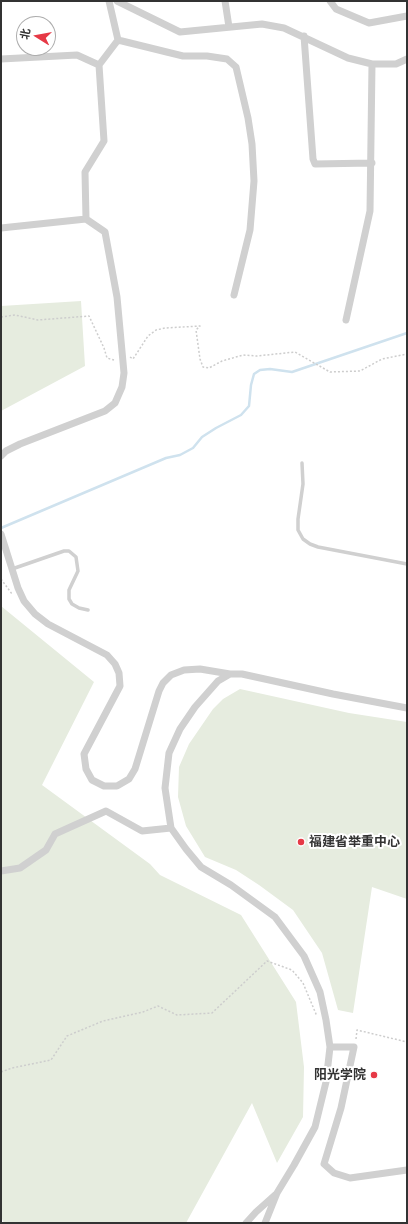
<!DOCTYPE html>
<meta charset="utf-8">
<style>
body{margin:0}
#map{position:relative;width:408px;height:1224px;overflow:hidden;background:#fff;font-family:"Exo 2","Noto Sans SC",sans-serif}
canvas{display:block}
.frame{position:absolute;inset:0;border:2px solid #333;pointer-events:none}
.north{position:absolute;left:16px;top:16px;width:40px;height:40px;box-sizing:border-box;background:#fff;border:1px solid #adadad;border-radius:50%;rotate:281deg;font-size:11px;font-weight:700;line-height:16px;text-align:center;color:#333}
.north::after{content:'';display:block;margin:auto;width:14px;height:18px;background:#e63946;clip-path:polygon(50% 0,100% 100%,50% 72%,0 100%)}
</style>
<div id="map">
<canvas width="408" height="1224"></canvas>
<div class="frame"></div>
<div class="north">北</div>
</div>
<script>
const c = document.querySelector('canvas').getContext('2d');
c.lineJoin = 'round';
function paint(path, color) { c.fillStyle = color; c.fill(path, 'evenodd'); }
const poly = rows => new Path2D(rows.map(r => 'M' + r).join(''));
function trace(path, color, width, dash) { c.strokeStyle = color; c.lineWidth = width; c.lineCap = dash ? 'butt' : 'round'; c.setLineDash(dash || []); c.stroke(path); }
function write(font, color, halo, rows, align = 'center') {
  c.font = font + ' "Exo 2","Noto Sans SC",sans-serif'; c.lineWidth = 4; c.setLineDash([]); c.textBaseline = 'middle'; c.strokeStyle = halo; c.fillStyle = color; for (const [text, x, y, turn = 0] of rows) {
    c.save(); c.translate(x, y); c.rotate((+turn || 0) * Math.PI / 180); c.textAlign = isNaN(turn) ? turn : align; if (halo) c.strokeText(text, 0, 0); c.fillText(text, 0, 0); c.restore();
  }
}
const green = poly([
 [81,301,85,366,1,411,1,306],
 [1,606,94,682,42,785,150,864,160,875,241,915,296,1002,304,1067,303,1117,277,1163,252,1103,186,1223,4,1223,1,1217],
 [240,689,349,713,407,722,407,899,372,887,353,1013,338,1010,322,953,293,910,259,885,236,870,205,857,186,826,178,797,179,767,189,744,213,709,223,699]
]);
const stream = poly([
 [1,528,166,458,180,455,193,448,202,437,216,428,241,415,249,406,251,385,254,374,260,370,270,369,292,372,407,333]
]);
const path = poly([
 [1,317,15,315,38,320,89,316,104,348,107,358,114,360],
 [130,357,133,359,148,336,156,330,165,328,200,326,196,330,200,359,203,367,209,368,222,361,243,355,257,356,295,352,330,372,360,371,382,359,407,354],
 [1,579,12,594],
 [356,1039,357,1030,407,1042],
 [1,1072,12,1068,51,1060,67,1036,103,1021,143,1012,158,1006,177,1015,212,1013,267,961,292,970,303,983,316,1014,317,1015]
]);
const service = poly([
 [302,463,303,484,298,519,298,530,303,539,310,544,318,547,407,564],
 [12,569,64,551,69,551,76,557,78,571,69,590,69,599,72,604,79,608,88,610]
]);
const minor = poly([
 [109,1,118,40],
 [117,1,180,32,262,24,284,28,348,58,372,64,396,64,407,59],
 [225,1,229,27],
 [330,1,336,9,369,23,407,16],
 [304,36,313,159,315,164,372,163],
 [1,59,77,55,99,65,118,40,183,56,207,56,227,59,236,67,248,118,252,144,254,181,250,230,234,295],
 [86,219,85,172,104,141,99,65],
 [1,228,86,219,105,232,117,297,124,373,122,387,115,403,105,411,20,444,6,451,1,456],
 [346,320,370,211,372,64],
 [1,534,18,588,24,601,35,614,48,624,107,655,115,664,119,673,120,686,84,754,86,769,92,780,104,786,117,786,129,779,135,769,159,691,163,683,171,675,184,670,200,669,230,674],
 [1,871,20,868,46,850,55,834,106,811,142,831,171,828],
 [330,1047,354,1047,341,1108,324,1164,334,1173,350,1178,407,1170],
 [246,1223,256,1212,275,1195],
 [265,1223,277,1193,294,1165,315,1127,326,1082,330,1047,326,1020,320,992,304,956,275,917,231,885,201,867,186,849,171,828,165,788,169,753,180,729,195,707,218,681,230,674,242,674,333,694,407,708]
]);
const markers = [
 [301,842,4,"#e63946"],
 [374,1075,4,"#e63946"]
];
const poiNames = [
 ["福建省举重中心",309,842],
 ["阳光学院",366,1075,"right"]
];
paint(green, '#e6ecdf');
trace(stream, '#cfe2ee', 2.5);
trace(path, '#cdcdcd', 1.5, [2, 2]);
trace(service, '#d0d0d0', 3.5);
trace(minor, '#d0d0d0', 7);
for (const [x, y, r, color] of markers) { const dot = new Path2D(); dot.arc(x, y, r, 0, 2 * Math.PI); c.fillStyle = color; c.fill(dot); trace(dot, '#fff', 1.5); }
write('bold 13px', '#333', '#fff', poiNames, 'left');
</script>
